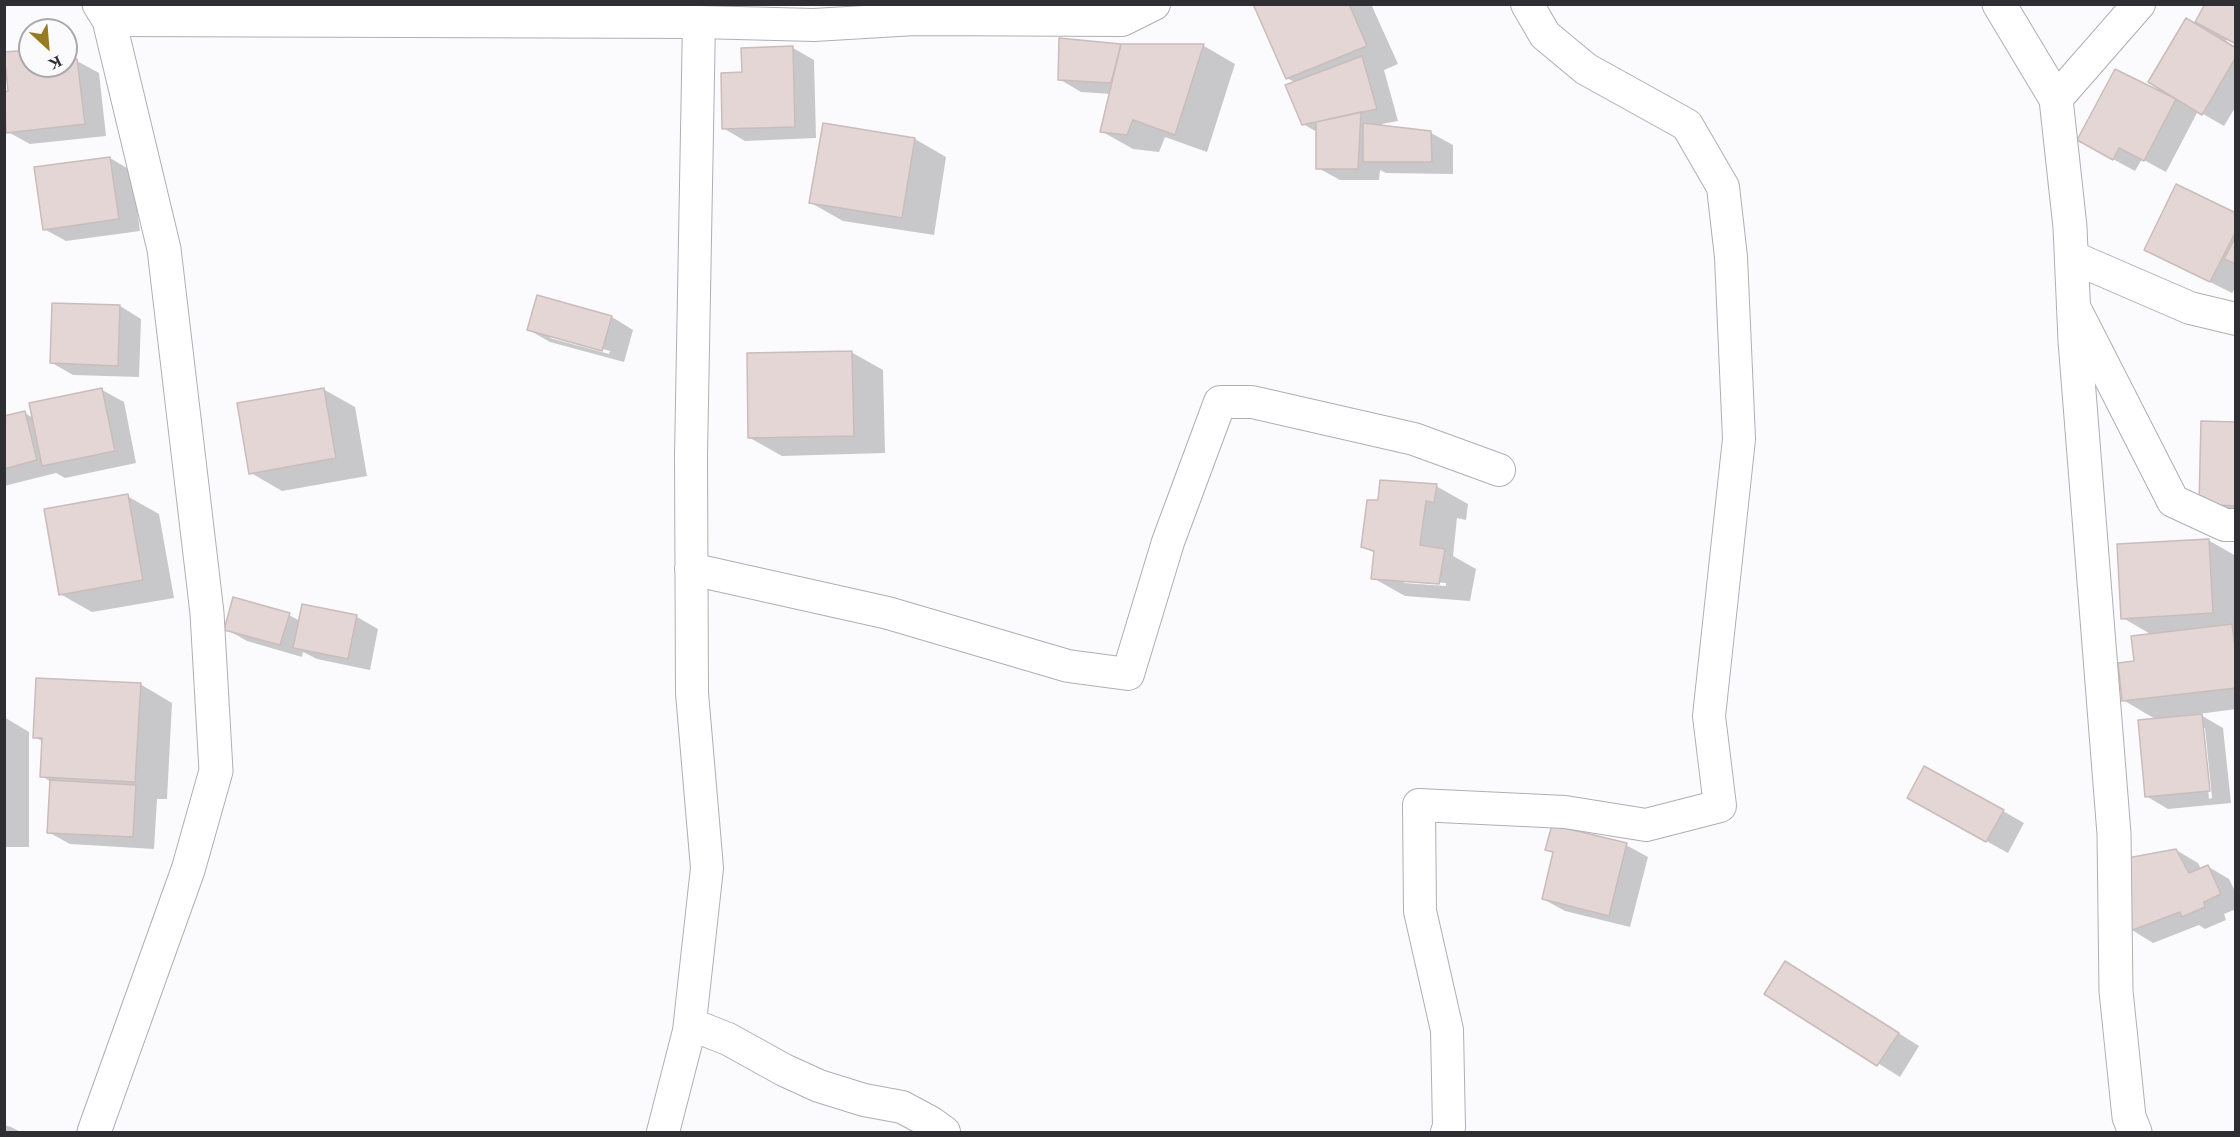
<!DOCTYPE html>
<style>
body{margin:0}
#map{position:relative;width:2240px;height:1137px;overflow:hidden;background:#fbfbfd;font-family:"Times New Roman",serif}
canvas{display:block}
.frame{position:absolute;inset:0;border:6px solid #2f2f33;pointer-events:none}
.north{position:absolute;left:18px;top:18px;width:60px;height:60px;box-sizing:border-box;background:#fbfbfd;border:2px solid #a9a9ac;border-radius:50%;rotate:154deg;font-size:16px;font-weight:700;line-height:24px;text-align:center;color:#2f2f33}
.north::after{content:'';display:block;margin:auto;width:21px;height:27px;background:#967b23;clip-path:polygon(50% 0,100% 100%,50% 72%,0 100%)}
</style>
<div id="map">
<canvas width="2240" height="1137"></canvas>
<div class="frame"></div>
<div class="north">K</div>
</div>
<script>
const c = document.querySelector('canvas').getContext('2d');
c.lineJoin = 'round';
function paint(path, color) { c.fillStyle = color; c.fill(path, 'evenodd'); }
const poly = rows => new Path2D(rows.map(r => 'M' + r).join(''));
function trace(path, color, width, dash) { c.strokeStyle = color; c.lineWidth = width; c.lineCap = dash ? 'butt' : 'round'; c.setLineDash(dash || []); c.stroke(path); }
const shadow = poly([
 [1255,4,1371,4,1398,64,1384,70,1398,121,1382,124,1382,127,1431,133,1453,145,1453,174,1386,173,1380,170,1379,180,1340,180,1318,168,1317,132,1303,124,1296,83,1287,78],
 [2207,4,2228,39,2226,41,2236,47,2236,106,2224,126,2198,111,2166,172,2142,159,2135,171,2100,152,2171,99,2196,24],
 [1060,39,1121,45,1204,46,1235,64,1207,152,1165,137,1159,152,1133,149,1101,131,1111,94,1081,92,1059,79],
 [793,48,814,60,816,138,745,141,723,128,743,73],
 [30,51,30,66,66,66,66,55,99,73,106,136,30,144,8,132,10,92],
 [915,139,946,157,934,235,843,221,811,203],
 [110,158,132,171,140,231,66,241,44,229],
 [2236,214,2236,287,2232,293,2146,250],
 [538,297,612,317,633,330,624,362,550,342,529,330],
 [550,335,610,351,609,354,550,338],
 [120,306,141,319,139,377,73,375,52,363],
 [851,352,883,370,885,453,782,456,750,438],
 [323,389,355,407,367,476,282,491,251,473],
 [102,390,124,402,136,463,65,478,56,473,4,486,4,418,25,413,33,418],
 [2236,424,2236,522,2200,503],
 [1436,486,1468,504,1466,520,1457,518,1453,556,1476,569,1470,601,1405,596,1373,578,1376,554,1363,546,1380,501],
 [1404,580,1446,583,1446,586,1404,583],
 [127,496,159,514,174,598,92,612,60,594],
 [2208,540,2236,556,2236,645,2233,645,2236,668,2236,709,2199,714,2223,728,2231,803,2168,809,2146,796,2157,720,2123,700,2135,662,2152,635,2123,618],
 [2202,728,2205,728,2212,798,2209,799],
 [304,606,357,617,378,629,370,670,317,659,303,652,302,657,247,641,226,629,289,615,300,621],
 [140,684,172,703,167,799,157,799,154,849,70,844,48,832,51,782,42,776,43,742,35,737],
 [4,717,29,732,29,847,4,847],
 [1930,810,2003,811,2024,823,2008,853],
 [1626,845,1648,857,1630,927,1565,911,1543,899,1555,854,1547,849],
 [2176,850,2198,863,2201,869,2207,866,2229,879,2236,893,2236,909,2224,914,2226,920,2205,929,2199,925,2153,943,2132,930],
 [1807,975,1919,1046,1900,1077,1766,993],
 [4,1125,11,1127,21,1132,4,1132]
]);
const building = poly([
 [1253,4,1349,4,1367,46,1286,79,1253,4],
 [2205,4,2236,4,2236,44,2195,22,2205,4],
 [2186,18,2236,48,2236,57,2202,115,2148,82,2186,18],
 [1059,38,1121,44,1111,83,1058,80,1059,38],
 [1121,44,1204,44,1175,135,1133,120,1127,135,1100,132,1121,44],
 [793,46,795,127,722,129,721,73,742,72,741,48,793,46],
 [30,50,30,66,66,66,66,61,77,59,85,124,6,133,4,92,8,91,4,52,30,50],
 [1362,56,1377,109,1302,125,1285,85,1362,56],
 [2115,69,2176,99,2144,161,2119,148,2113,160,2077,140,2115,69],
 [1361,112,1358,169,1316,169,1316,122,1361,112],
 [823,123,915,138,902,218,809,203,823,123],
 [1363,123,1431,131,1432,162,1363,162,1363,123],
 [110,157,119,219,43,230,34,167,110,157],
 [2176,184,2236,213,2236,231,2210,282,2144,250,2176,184],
 [2236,236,2236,264,2224,259,2236,236],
 [537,295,612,316,602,351,527,330,537,295],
 [52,303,120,305,118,366,50,363,52,303],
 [852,351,854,436,748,438,747,353,852,351],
 [102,388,115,451,42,466,29,403,102,388],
 [324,388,336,458,249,474,237,403,324,388],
 [25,411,37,460,4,469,4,416,25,411],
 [2201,421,2236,422,2236,506,2199,504,2201,421],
 [1380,480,1437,484,1434,503,1426,501,1420,545,1445,549,1439,584,1371,579,1374,551,1361,547,1367,500,1378,500,1380,480],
 [128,494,143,580,59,595,44,509,128,494],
 [2209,539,2213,613,2121,619,2117,544,2209,539],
 [233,597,290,613,280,645,224,630,233,597],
 [302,604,357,615,348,659,293,648,302,604],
 [2232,624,2236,654,2236,688,2122,701,2118,663,2134,661,2131,636,2232,624],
 [36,678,141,683,135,782,40,777,42,738,33,738,36,678],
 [2202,714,2210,791,2145,797,2138,720,2202,714],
 [1924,766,2004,810,1986,842,1907,798,1924,766],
 [50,780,136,785,133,837,47,833,50,780],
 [1552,825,1627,843,1609,916,1542,899,1553,852,1545,850,1552,825],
 [2176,849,2189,873,2208,865,2221,894,2204,902,2205,907,2182,917,2180,912,2130,931,2122,859,2176,849],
 [1785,961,1899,1033,1877,1066,1764,994,1785,961]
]);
const street = poly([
 [109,20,699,22,814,25,915,19,1122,20,1154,4],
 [2056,99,2139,4],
 [2072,257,2190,308,2236,319],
 [2073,305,2173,501,2225,525,2236,525],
 [691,569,888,613,1068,666,1128,674,1168,542,1220,402,1252,402,1414,439,1499,470],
 [690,1024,728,1039,784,1070,819,1086,864,1100,902,1107,930,1122,944,1132],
 [663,1132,689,1031,707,868,692,693,691,456,699,22],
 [1447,1132,1449,1127,1447,1030,1420,911,1419,805,1565,812,1646,825,1720,806,1709,716,1739,439,1731,257,1723,187,1687,125,1586,69,1545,35,1527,4]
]);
const secondary = poly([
 [1999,4,2056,99,2070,227,2075,341,2114,834,2116,991,2129,1117,2135,1132],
 [94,1132,188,870,216,771,207,613,164,249,109,20,99,4]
]);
paint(shadow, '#0003');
paint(building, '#e4d6d4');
trace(building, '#c9bcba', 1.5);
trace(street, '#aeaeb9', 34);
trace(secondary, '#aeaeb9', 35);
trace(street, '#fff', 32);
trace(secondary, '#fff', 33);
</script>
